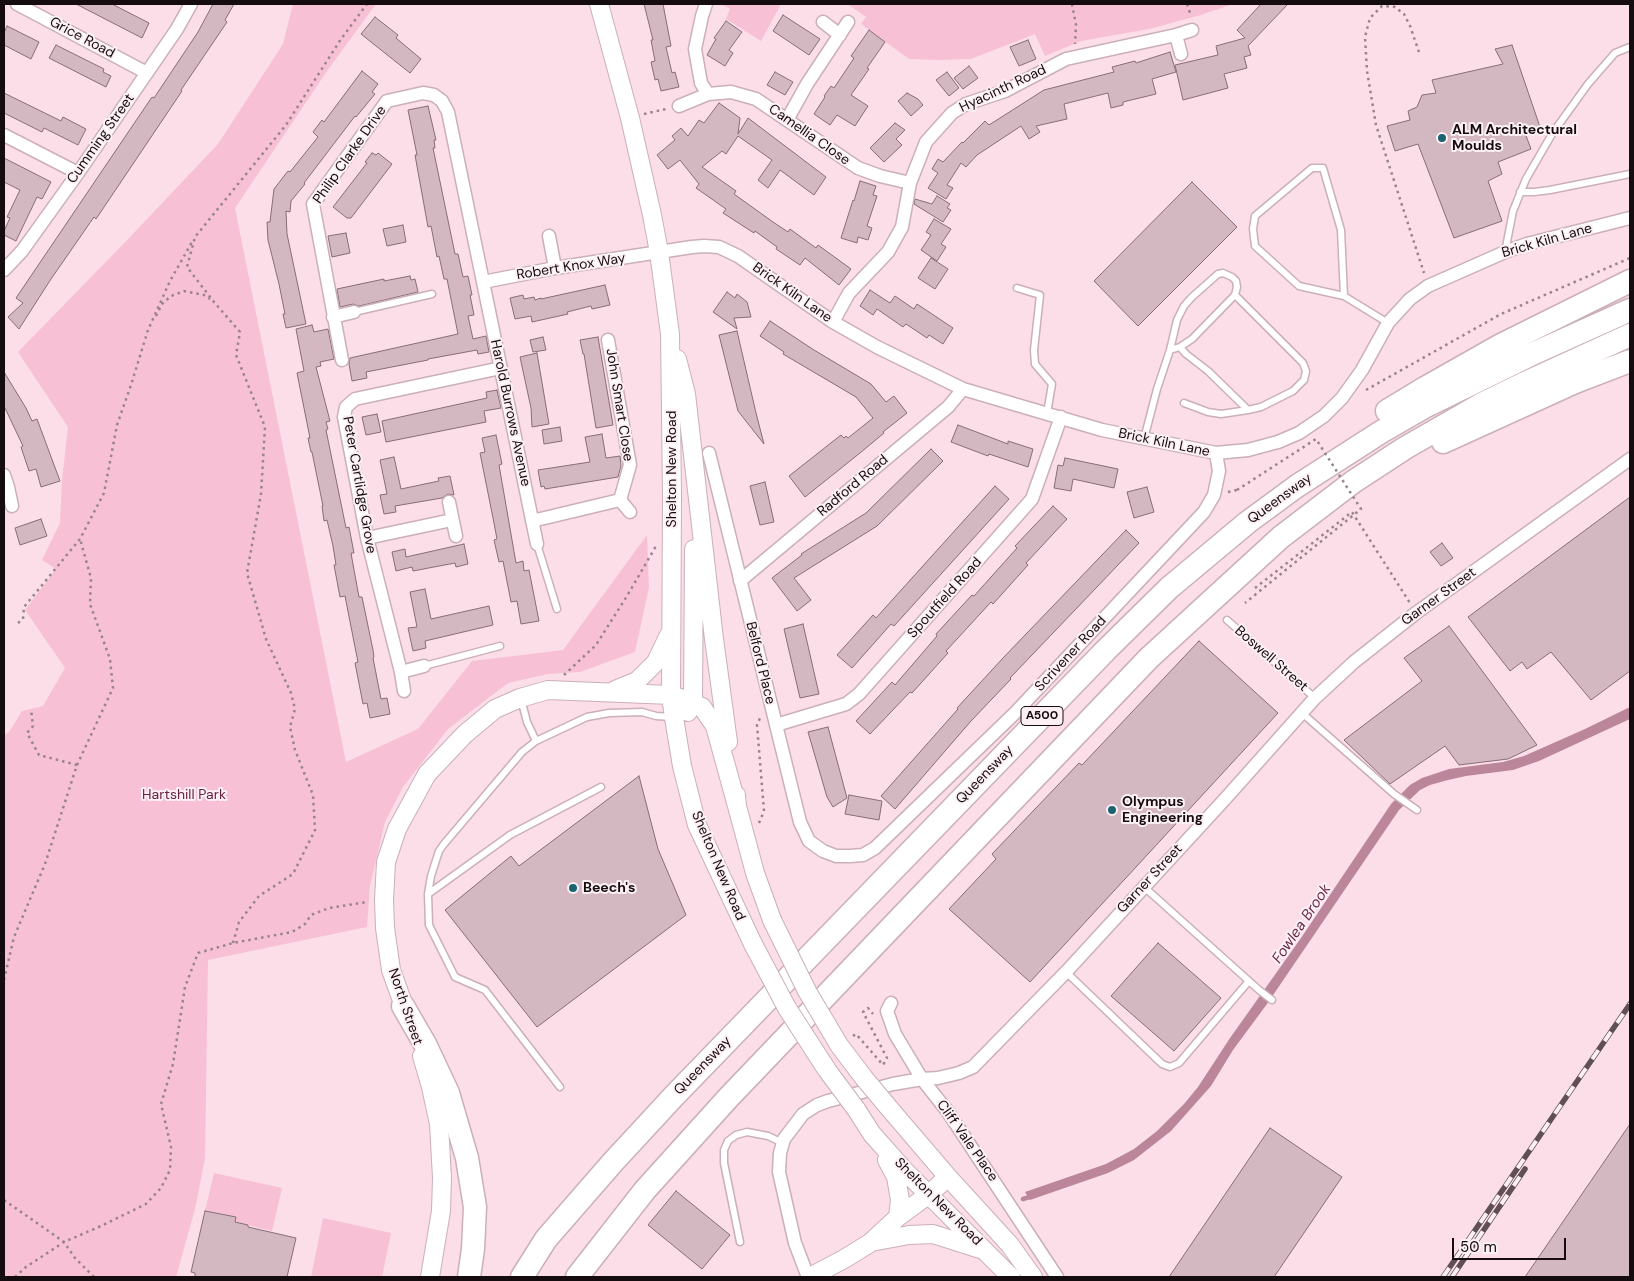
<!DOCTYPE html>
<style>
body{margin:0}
#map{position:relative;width:1634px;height:1281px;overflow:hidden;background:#fbdee8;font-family:"DM Sans",sans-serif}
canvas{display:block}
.frame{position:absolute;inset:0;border:5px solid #150c10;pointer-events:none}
.scale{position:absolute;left:1452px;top:1238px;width:114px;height:22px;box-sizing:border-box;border:2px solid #150c10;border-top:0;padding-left:6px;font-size:15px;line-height:18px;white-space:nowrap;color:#150c10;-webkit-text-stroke:4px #fcf0f4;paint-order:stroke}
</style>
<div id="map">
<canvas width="1634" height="1281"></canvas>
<div class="frame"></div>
<div class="scale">50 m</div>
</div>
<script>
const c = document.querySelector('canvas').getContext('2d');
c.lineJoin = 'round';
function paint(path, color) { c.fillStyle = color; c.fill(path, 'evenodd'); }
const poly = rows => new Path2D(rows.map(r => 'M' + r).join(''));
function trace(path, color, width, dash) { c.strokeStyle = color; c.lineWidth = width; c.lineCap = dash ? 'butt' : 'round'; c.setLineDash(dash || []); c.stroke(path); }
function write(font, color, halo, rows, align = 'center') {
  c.font = font + ' "DM Sans",sans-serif'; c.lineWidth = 4; c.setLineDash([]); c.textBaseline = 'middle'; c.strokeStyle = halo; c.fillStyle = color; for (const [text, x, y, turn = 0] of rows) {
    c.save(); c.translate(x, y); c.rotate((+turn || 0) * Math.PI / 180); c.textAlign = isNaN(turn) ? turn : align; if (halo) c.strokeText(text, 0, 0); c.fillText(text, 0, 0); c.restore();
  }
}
const green = poly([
 [293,4,376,4,327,71,235,208,346,762,418,729,472,661,563,650,647,535,649,587,635,652,580,672,548,674,508,683,448,729,403,787,385,822,370,886,367,927,208,960,205,1158,195,1209,176,1277,4,1277,4,735,9,732,22,711,43,706,65,668,25,610,56,569,42,560,60,523,62,480,68,427,18,352,131,236,218,144,283,44],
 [721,4,781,4,761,41,726,19,730,9],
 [847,4,1233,4,1201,15,1149,29,1081,41,1045,56,1035,34,971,59,936,60,909,59,861,24,866,17],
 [214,1173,282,1188,272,1231,235,1222,236,1217,205,1211],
 [323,1218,391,1233,382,1277,311,1277]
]);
const water = poly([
 [1630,707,1630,719,1539,761,1513,770,1466,776,1448,780,1430,785,1420,790,1399,810,1267,1004,1233,1050,1211,1086,1171,1131,1134,1160,1108,1173,1030,1200,1025,1192,1106,1164,1134,1149,1157,1131,1184,1104,1198,1087,1230,1038,1301,938,1391,804,1410,785,1422,778,1449,769,1503,762,1524,756,1585,729]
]);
const stream = poly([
 [1023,1199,1033,1196]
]);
const building = poly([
 [76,4,112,4,149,23,142,38,76,4],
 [213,4,234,4,225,20,227,22,181,90,182,91,96,219,94,217,51,279,19,329,8,317,23,303,16,298,152,97,154,98,198,32,213,4],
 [644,4,663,4,671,46,666,47,672,73,675,72,679,87,661,91,658,79,655,80,651,62,655,61,651,40,653,40,644,4],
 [1261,4,1288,4,1248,46,1251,55,1244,57,1247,68,1224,74,1228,88,1183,100,1175,65,1218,55,1216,46,1245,38,1237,30,1261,4],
 [783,15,820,39,809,55,773,31,783,15],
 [375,17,398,35,396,38,421,59,410,73,361,34,375,17],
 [726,21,742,32,729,50,733,53,725,66,707,55,716,39,714,38,726,21],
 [7,26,39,42,31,59,4,45,4,33,7,26],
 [869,30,885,42,867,68,869,69,851,95,868,106,855,126,837,115,830,125,814,114,825,97,824,96,831,86,834,88,854,58,851,56,869,30],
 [1028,40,1036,59,1019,66,1010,47,1028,40],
 [56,45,104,69,103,72,111,76,106,87,49,58,56,45],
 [1512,45,1540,127,1525,133,1531,149,1498,162,1502,174,1488,181,1502,221,1454,238,1418,144,1395,151,1387,126,1410,120,1408,111,1417,107,1422,95,1436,93,1432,80,1503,64,1495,49,1512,45],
 [1170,52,1176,72,1152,79,1156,94,1123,102,1123,105,1111,108,1108,93,1064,104,1067,119,1036,126,1040,132,1029,139,1021,126,977,155,966,167,961,163,947,185,953,188,946,199,928,188,938,173,932,169,938,159,943,162,962,142,963,143,985,121,989,125,1044,90,1114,72,1112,67,1135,61,1136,63,1170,52],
 [969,66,978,78,963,89,954,78,969,66],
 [362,71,378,84,372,92,375,94,356,117,355,116,304,183,305,184,291,201,290,212,286,211,287,234,306,324,286,328,283,314,285,314,279,284,268,240,267,222,270,222,274,189,288,171,290,172,318,137,313,132,322,120,324,122,362,71],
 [775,72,793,82,785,95,767,85,775,72],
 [947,72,959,88,949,96,936,80,947,72],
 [4,93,61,121,63,117,86,129,78,145,44,128,42,132,4,113,4,93],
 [907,93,918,99,923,105,911,116,898,101,907,93],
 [719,103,740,118,738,134,748,118,826,177,814,195,780,170,768,188,758,180,772,160,738,136,726,154,722,151,702,167,736,191,734,194,773,222,788,232,790,229,816,248,818,245,851,269,839,285,805,258,800,265,776,249,777,247,755,231,754,233,723,213,726,209,696,188,699,184,680,160,668,169,657,155,675,140,672,136,681,128,688,136,699,120,704,123,719,103],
 [428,106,436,140,434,140,435,148,433,148,455,254,458,254,463,277,468,276,472,295,470,295,474,315,468,316,473,339,486,336,489,352,478,354,477,350,428,359,428,360,366,372,367,378,352,381,349,364,350,358,458,334,447,279,444,279,439,256,437,257,431,226,428,227,415,155,417,155,408,110,428,106],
 [895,123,905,130,896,139,902,145,884,162,870,148,895,123],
 [372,153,376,155,378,153,392,164,351,218,347,218,333,207,367,163,365,162,372,153],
 [4,158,51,182,42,199,37,197,16,241,4,235,4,231,10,218,7,217,20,190,4,182,4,158],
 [860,181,876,186,873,195,877,196,867,226,872,228,868,240,858,237,857,243,841,238,853,200,854,201,860,181],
 [1192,182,1237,227,1138,326,1094,281,1192,182],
 [937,196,950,204,947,208,951,210,943,222,914,204,915,199,932,204,937,196],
 [934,219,951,229,941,244,946,247,937,261,921,250,931,235,926,232,934,219],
 [403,225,406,242,387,246,383,229,403,225],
 [346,233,350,253,332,257,328,236,346,233],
 [931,258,948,269,935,289,918,278,931,258],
 [410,276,411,280,415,279,418,292,359,306,353,304,340,307,337,289,384,279,384,281,410,276],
 [605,285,610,305,592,309,591,306,567,312,568,314,532,322,531,316,515,319,510,298,523,295,524,299,534,297,535,300,541,298,541,299,605,285],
 [870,290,890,303,895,296,914,309,917,304,953,328,943,344,929,335,927,338,906,324,903,327,877,309,873,315,860,306,870,290],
 [727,292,735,298,737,294,747,302,751,317,734,318,737,329,713,312,727,292],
 [770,321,814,350,871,384,886,402,894,396,907,413,883,432,884,433,860,453,805,497,789,476,841,435,844,438,846,436,848,438,873,418,856,397,783,354,784,352,760,336,770,321],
 [312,325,314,332,328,329,334,359,320,362,321,366,316,367,330,421,326,422,328,429,326,430,346,528,349,527,354,553,351,553,354,570,359,597,362,597,373,650,374,657,373,658,381,699,387,698,390,714,370,718,367,703,363,704,355,663,358,662,354,642,345,596,340,597,334,565,336,565,333,546,327,520,324,521,322,506,323,506,312,452,311,452,308,438,310,438,297,373,304,371,296,329,312,325],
 [737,331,756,413,764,444,738,411,719,335,737,331],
 [543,337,546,350,533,352,530,340,543,337],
 [598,337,613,425,596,428,584,354,583,354,580,340,598,337],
 [537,353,549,424,532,427,531,408,520,357,537,353],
 [4,372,26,408,32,421,37,419,60,481,41,487,36,469,29,471,21,447,23,446,4,406,4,372],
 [497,390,501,408,484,411,486,422,386,442,382,421,487,398,486,392,497,390],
 [377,414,381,432,366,435,362,417,377,414],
 [958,425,1008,444,1008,441,1033,449,1028,467,989,454,988,456,951,442,958,425],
 [560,427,562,441,544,444,542,430,560,427],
 [602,434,606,458,620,456,621,466,618,477,545,489,544,486,541,487,538,470,590,462,585,437,602,434],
 [496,435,502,464,499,465,516,563,523,561,524,571,529,570,539,621,521,624,517,601,511,602,503,561,499,562,494,540,497,539,493,518,480,453,485,452,482,438,496,435],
 [931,449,943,461,877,526,794,578,811,600,797,611,772,578,802,555,801,554,866,513,931,449],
 [394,457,401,489,439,481,438,478,450,476,454,495,448,494,442,498,395,506,396,512,384,514,380,495,387,494,380,460,394,457],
 [1065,458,1118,469,1114,488,1073,479,1071,491,1054,488,1058,465,1063,466,1065,458],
 [765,482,774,522,760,525,750,486,765,482],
 [995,486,1009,499,894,626,891,624,852,668,837,655,873,615,876,618,995,486],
 [1147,487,1154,512,1134,518,1127,492,1147,487],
 [1630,497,1630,671,1591,700,1551,652,1527,669,1522,662,1510,671,1468,617,1630,497],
 [1053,506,1067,519,1026,563,1028,565,993,604,991,602,946,651,948,653,912,693,910,692,870,734,856,721,892,682,895,685,937,636,936,634,972,595,974,596,1017,548,1015,546,1053,506],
 [41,519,47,536,20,545,15,528,41,519],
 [1126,530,1139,543,1010,678,1011,679,971,721,895,809,881,796,958,709,957,708,1003,658,1126,530],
 [1442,543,1453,558,1441,566,1430,552,1442,543],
 [464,544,468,564,456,567,455,563,413,571,412,567,396,571,392,552,405,549,406,557,464,544],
 [425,589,431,619,489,606,493,625,425,641,426,648,413,651,408,628,417,627,410,592,425,589],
 [803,624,819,694,800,698,784,629,803,624],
 [1449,626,1537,745,1508,759,1459,765,1445,746,1390,784,1344,740,1422,681,1404,658,1449,626],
 [1199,641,1278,713,1030,982,949,909,996,859,992,854,1079,763,1082,765,1199,641],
 [828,727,847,798,833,807,827,797,808,732,828,727],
 [639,776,658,849,686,915,537,1027,445,910,511,856,519,866,639,776],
 [849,795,882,801,879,820,845,814,849,795],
 [1158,943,1221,998,1174,1051,1111,996,1158,943],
 [1630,1124,1630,1277,1525,1277,1630,1124],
 [1270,1128,1342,1177,1274,1277,1169,1277,1270,1128],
 [676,1191,730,1235,702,1269,648,1225,676,1191],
 [205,1211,236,1217,235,1222,248,1225,248,1227,296,1238,287,1277,195,1277,195,1273,191,1272,205,1211]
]);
const path = poly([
 [1072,4,1076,25,1075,44],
 [1187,4,1191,16],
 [1419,52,1410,26,1404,14,1395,7,1382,6,1370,18,1365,37,1367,71,1376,125,1424,273],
 [644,114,666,109],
 [156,316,162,304,171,296,184,291,204,295,210,299],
 [1366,390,1501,314,1630,258],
 [1228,492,1237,490],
 [1255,588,1352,512,1410,603],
 [18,623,23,619,24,607,80,539,104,493,117,425,131,385,148,330,170,281,192,242],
 [564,675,596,645,627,596,656,546],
 [77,765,113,688,110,659,90,604,91,578,80,539],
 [759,823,764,811,757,725,760,718],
 [233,943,239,922,259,896,293,874,315,830,313,795,295,750,290,727,295,709,291,693,266,639,247,573,261,494,265,427,236,355,240,332,214,302,187,267,195,237,286,125,341,39,367,4],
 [4,980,14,937,45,864,77,765,39,755,27,733,33,726,31,709],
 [853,1036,856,1034,883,1065,887,1058,863,1012,868,1008,873,1014],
 [4,1200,64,1242,75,1258,94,1277],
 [15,1277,26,1267,64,1242,101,1226,146,1204,161,1188,170,1170,171,1147,161,1104,173,1064,185,987,198,953,233,943,292,932,305,924,311,915,329,908,367,902]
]);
const lane = poly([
 [1520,192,1534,192,1550,190,1630,174],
 [1505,252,1513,211,1526,179,1552,134,1588,84,1615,53,1630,47],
 [1017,288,1040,295,1034,350,1035,364,1052,384,1047,413],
 [1344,296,1341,230,1323,168,1312,168,1255,216,1253,229,1255,246,1299,286,1344,296,1388,323],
 [354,312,432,294],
 [1180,347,1186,354,1208,371,1248,410,1261,407,1293,391,1304,380,1306,371,1303,363,1235,295],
 [1184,403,1208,412,1221,414,1248,410],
 [1144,439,1157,389,1170,350,1177,320,1184,306,1192,297,1218,274,1223,273,1232,277,1236,281,1237,287,1235,295,1192,339,1180,347,1170,350],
 [537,544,557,609],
 [1227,620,1315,698],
 [424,666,500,646],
 [521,699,527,722,536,741],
 [1302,713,1394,794,1417,810],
 [1143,886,1259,990,1272,1000],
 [428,894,510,835,601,787],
 [1066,972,1162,1064,1170,1067,1179,1063,1249,981],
 [560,1087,485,990,455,977,429,925,428,894,431,876,439,851,444,844,522,752,536,741,587,717,609,713,642,712,656,716,672,717],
 [740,1242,724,1163,724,1150,728,1141,736,1135,747,1132,768,1136,783,1143]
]);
const street = poly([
 [17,4,147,73],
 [706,4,702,16,695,49,701,83,708,94],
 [823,22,840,35],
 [1176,35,1181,54],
 [679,106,708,94,731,92,756,99,858,168,880,176,910,183],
 [787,120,807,84,848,22],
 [4,135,78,173],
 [549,236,555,268],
 [4,270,22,251,78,173,177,29,191,4],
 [483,282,555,268,692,247,704,246,719,247,738,256,833,322,877,347,963,389,1102,430,1216,453,1248,450,1278,442,1299,433,1324,416,1342,398,1362,370,1388,323,1410,299,1428,286,1505,252,1527,244,1630,218],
 [333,317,354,312],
 [833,322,849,293,888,252,902,227,910,183,926,142,952,113,966,104,1005,91,1066,59,1176,35,1192,30],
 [342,360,313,204,387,101,423,93,434,95,442,101,448,112,537,544],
 [709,453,800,822,809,841,823,851,836,856,850,856,863,855,875,848,1015,713,1204,512,1214,495,1219,471,1216,453],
 [4,475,8,487,12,506],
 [620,500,630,512],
 [449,502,456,536],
 [532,521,620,500,630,465,608,340],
 [367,538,452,520],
 [740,581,948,407,963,389],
 [401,672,424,666],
 [404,691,401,672,367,538,344,417,346,407,355,399,501,368],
 [776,725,846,704,859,694,1032,499,1061,417],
 [891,1003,887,1011,895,1034,922,1079,948,1112,1057,1277],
 [808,1277,795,1243,779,1172,780,1153,784,1139,803,1114,817,1105,828,1101,893,1084,922,1079,938,1078,959,1073,973,1067,1066,972,1225,799,1315,698,1354,662,1416,613,1630,459]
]);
const secondary = poly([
 [599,4,630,118,652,215,659,252,670,334,672,497,671,695,674,718,682,766,697,825,753,944],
 [677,359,686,394,714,639,728,742],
 [615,690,637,681,656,662,669,635],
 [688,712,693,703,694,549],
 [736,795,737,806,755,873,772,920],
 [408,1017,391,970,385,928,384,900,386,862,397,829,427,774,465,734,495,709,520,698,548,690,671,695,683,699,702,707,715,726,737,806],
 [422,1056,431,1087,439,1124,442,1178,441,1211,430,1277],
 [889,1108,948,1177,1010,1245,1033,1277],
 [856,1109,872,1134,904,1170,1011,1277],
 [887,1160,896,1177,900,1200,898,1217],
 [871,1242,909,1235,933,1234,980,1249],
 [810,1277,844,1259,870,1243,898,1217,928,1195,948,1177]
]);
const highway = poly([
 [1387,411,1425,388,1501,345,1630,281],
 [1443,442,1575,382,1630,361],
 [403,1006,425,1044,448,1093,467,1158,475,1207,473,1249,469,1277],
 [522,1277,546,1239,613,1162,674,1096,1106,650,1169,588,1248,522,1297,486,1381,432,1426,406,1530,355,1630,310],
 [577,1277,645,1190,729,1097,1149,658,1281,537,1353,482,1405,448,1480,405,1525,383,1630,335]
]);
const rail = poly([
 [1443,1277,1630,1004],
 [1452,1277,1525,1169]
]);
const pathBridge = poly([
 [1237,490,1316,439,1361,509,1245,603]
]);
const secondaryBridge = poly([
 [772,920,807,991,839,1045,864,1078,889,1108],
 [753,944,787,1008,827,1070,856,1109]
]);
const markers = [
 [1442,138,5,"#1a6371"],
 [1112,810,5,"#1a6371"],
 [573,888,5,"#1a6371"]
];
const shields = [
 [1042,716,42]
];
const shieldNames = [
 ["A500",1042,716]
];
const streetNames = [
 ["Grice Road",82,38,28],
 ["Hyacinth Road",1003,89,-25],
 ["Camellia Close",809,135,35],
 ["Cumming Street",101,139,-55],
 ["Philip Clarke Drive",350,155,-55],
 ["Brick Kiln Lane",1547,241,-16],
 ["Robert Knox Way",571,267,-9],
 ["Brick Kiln Lane",792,293,35],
 ["John Smart Close",619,405,81],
 ["Harold Burrows Avenue",510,413,78],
 ["Brick Kiln Lane",1164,443,12],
 ["Shelton New Road",672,469,-90],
 ["Peter Cartlidge Grove",359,485,80],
 ["Radford Road",853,486,-40],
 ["Queensway",1280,499,-36],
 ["Garner Street",1439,597,-36],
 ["Spoutfield Road",945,598,-48],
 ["Scrivener Road",1071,654,-47],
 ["Boswell Street",1271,659,41],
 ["Belford Place",760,663,76],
 ["Queensway",985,775,-46],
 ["Shelton New Road",718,866,67],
 ["Garner Street",1150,879,-47],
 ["North Street",405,1007,71],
 ["Queensway",703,1066,-46],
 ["Cliff Vale Place",967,1141,55],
 ["Shelton New Road",938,1202,45]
];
const poiNames = [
 ["ALM Architectural",1452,130],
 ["Moulds",1452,146],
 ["Olympus",1122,802],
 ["Engineering",1122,818],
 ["Beech's",583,888]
];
const parkNames = [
 ["Hartshill Park",184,795]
];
const waterNames = [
 ["Fowlea Brook",1302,924,-56]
];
paint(green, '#f8c0d5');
paint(water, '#bc869a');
trace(stream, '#bc869a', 4.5);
paint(building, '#d3b8c1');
trace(building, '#866d76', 1);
trace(lane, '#cbafb9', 9);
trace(street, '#cbafb9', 15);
trace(secondary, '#cbafb9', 20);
trace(highway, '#cbafb9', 25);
trace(path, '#98848b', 2.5, [2.5, 4]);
trace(lane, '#fff', 6);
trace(street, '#fff', 12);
trace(secondary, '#fff', 18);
trace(highway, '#fff', 22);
trace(rail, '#605056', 5.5);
trace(rail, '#fcf0f4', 4, [11]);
trace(secondaryBridge, '#cbafb9', 20, []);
trace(pathBridge, '#98848b', 2.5, [2.5, 4]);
trace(secondaryBridge, '#fff', 18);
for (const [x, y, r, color] of markers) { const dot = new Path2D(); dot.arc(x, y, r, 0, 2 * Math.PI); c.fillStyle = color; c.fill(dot); trace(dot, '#fcf0f4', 2); }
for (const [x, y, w] of shields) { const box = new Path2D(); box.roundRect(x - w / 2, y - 9.5, w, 19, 4); c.fillStyle = '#fcf0f4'; c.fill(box); trace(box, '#150c10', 1); }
write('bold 12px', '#150c10', null, shieldNames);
write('14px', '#150c10', '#fcf0f4', streetNames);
write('bold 14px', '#150c10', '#fcf0f4', poiNames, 'left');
write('14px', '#652241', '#fcf0f4', parkNames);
write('italic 15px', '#6c2948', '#fcf0f4', waterNames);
</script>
